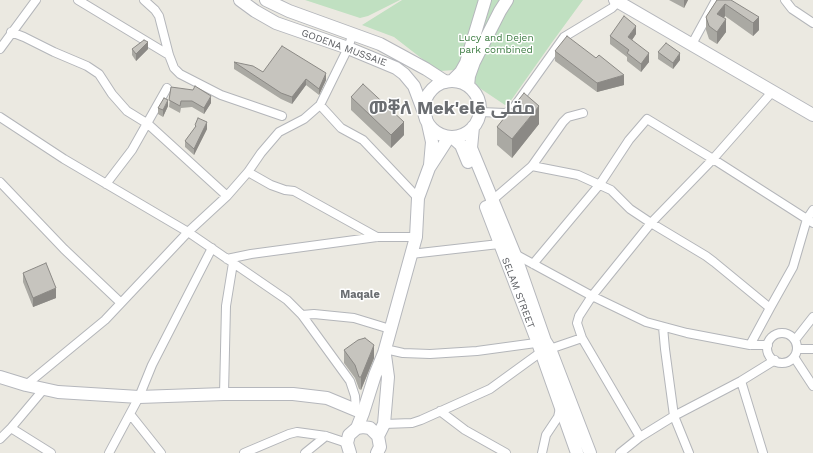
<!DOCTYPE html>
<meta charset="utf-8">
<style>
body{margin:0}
canvas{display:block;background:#ebe9e1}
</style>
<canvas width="813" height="453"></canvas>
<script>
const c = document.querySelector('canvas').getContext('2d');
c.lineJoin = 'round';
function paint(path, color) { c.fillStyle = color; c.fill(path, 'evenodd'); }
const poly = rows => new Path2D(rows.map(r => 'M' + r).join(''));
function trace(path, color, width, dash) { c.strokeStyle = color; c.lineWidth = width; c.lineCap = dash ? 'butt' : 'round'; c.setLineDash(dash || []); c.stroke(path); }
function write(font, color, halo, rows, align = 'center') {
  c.font = font + ' "Work Sans",Cairo,"Noto Sans Ethiopic",sans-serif'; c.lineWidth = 3; c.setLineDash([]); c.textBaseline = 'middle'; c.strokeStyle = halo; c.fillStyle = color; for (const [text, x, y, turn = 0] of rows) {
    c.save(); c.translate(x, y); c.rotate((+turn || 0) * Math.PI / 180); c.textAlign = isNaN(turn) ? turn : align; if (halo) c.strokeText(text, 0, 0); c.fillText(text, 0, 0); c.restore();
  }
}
const green = poly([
 [305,0,400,0,368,16,360,18],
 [402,0,583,0,553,41,512,99,508,104,505,105,478,87,474,81,455,70,440,71,430,65,394,37,362,25]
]);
const street = poly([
 [78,0,169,55],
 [144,0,155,10,159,16,169,55,174,68,180,74,221,95,282,116],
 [785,0,792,9,813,23],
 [11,32,24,37,54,52,87,66,99,74,112,94,127,111,148,124,227,196],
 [692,44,716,0],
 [0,49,36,0],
 [320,105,341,128,363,140,418,198],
 [480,112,505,113,512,110,564,37,612,8,620,0],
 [0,117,64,159,188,232,287,300,302,315,350,381,355,396,356,409],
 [532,166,578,175,611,190,630,209,651,223,706,256,714,262,770,308,750,345],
 [248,172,271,185,285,190,294,191,377,237],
 [0,182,64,249,121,303],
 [106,184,132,150,167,88],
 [489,203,532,166,563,122,568,117,583,113],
 [513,253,592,296,646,322,687,333,750,345,768,345],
 [411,254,499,244,503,247],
 [227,259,251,254,377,237,416,237],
 [533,264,600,184,629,140,647,119,713,159,813,223],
 [770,308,793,267,807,219,813,210],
 [302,315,314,314,354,318,390,329],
 [663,327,665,349,674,416,689,453],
 '767 348a15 15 0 1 1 30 0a15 15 0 1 1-30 0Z',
 [795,340,813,317],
 [385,349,403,353,430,354,477,351,543,342],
 [797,349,813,349],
 [794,357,813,386],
 [741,381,763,453],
 [26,385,105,320,188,232,227,196,248,172,261,153,279,132,304,119,320,105,348,48,353,33],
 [224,394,226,306,233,263],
 [440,411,465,430,506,453],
 [130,414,161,453],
 [384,424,412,423,421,420,490,389,541,352,582,338],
 [11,428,51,453],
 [640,437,582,338,577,323,579,316,592,296,651,223,713,159,772,92],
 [0,439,11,428,43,390],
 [109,453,139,397,152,365,212,248],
 [244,453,289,434,297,432,326,436,347,443],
 [305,453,326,436],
 [542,453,546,435,558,417,560,408],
 [620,453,640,437,674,416,741,381,775,360]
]);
const secondary = poly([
 [240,0,255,11,276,23,348,48,396,68,404,74,414,86,426,118],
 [266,0,289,11,380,44,426,69,446,82],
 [615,0,813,115],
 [452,81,461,72,466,63,485,0],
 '424 109a28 28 0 1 1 56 0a28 28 0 1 1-56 0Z',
 [468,86,469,76,474,62,500,11,507,0],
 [428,124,432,142,430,165],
 [473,127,471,148,515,255,545,341,550,349,590,453],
 [452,137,461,145,468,162],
 [486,207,538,343,577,453],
 [0,377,26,385,58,392,139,397,224,394,293,394,327,398,363,413],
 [357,428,363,413,375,375,384,353,416,237,418,198,429,168,449,137],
 [378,436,384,424,388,377,385,355],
 [350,453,347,443,349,435,357,428,363,427,370,428,378,436,380,447,377,453]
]);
const wall = poly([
 [669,0,688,0,684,8],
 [717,0,731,0,759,30,753,36,725,16,724,18,726,32,717,44,709,39,706,30,706,17],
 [636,34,632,40,649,62,641,72,627,61,627,57,610,44,610,36],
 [132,49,148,49,136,61,132,55],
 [555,51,596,58,624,85,597,92,555,61],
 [658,52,680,60,673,69,658,59],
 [234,62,263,72,326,80,319,95,306,85,292,104,281,99,234,69],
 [171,87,211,103,204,114,192,107,181,108,180,113,169,107],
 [351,97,404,135,391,148,351,110],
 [168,106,163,117,158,114,158,108],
 [539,124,512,158,497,145,497,127],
 [195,125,207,129,194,155,185,147,185,141,195,128],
 [23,273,56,298,33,307,23,282],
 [344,350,374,358,361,390,359,389,355,378,344,363]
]);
const shadedWall = poly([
 [684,0,688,0,684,8],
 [725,4,725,16,717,27,717,14],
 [759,17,759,30,753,36,753,23],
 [726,19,726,32,717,44,717,32],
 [636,26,636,34,628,46,628,37],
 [148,42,148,49,136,61,136,54],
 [649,53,649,62,641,72,641,64],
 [680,53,680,60,673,69,673,63],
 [326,73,326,80,319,95,319,89],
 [624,75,624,85,597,92,597,83],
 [306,79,306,85,292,104,292,97],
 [211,96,211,103,204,114,204,108],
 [168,100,168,106,163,117,163,110],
 [539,106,539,124,512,158,512,139],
 [207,122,207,129,194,155,194,149],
 [404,122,404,135,391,148,391,135],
 [56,288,56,298,33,307,33,298],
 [374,345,374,358,361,390,361,377]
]);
const building = poly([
 [717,0,731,0,759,17,753,23,725,4,717,14,726,19,717,32,709,26,706,17,717,0],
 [624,16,636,26,628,37,649,53,641,64,627,53,629,50,610,36,624,16],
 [567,36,596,58,599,55,624,75,597,83,555,51,567,36],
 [144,40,148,42,136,54,132,49,144,40],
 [666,43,680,53,673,63,658,52,666,43],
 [282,46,326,73,319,89,306,79,292,97,281,93,234,62,253,66,263,72,282,46],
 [363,84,404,122,391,135,351,97,363,84],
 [195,86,211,96,204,108,192,101,181,101,180,106,169,100,171,87,193,90,195,86],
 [524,93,539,106,512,139,497,127,524,93],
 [164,98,168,100,163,110,158,108,164,98],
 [198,118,207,122,194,149,185,141,196,126,195,125,198,118],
 [46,263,56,288,33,298,23,273,46,263],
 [365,338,374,345,361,377,359,377,355,365,344,350,358,340,365,338]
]);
const parkNames = [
 ["Lucy and Dejen",496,38],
 ["park combined",496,50]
];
const streetNames = [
 ["GODENA MUSSAIE",344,48,20],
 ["SELAM STREET",518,293,69]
];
const neighbourhoodNames = [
 ["Maqale",360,295]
];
const townNames = [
 ["መቐለ Mek'elē مقلى",452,109]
];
paint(green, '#c0e0c1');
trace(street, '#b4b6ba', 10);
trace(secondary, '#b5b7bc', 14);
trace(street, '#fff', 8);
trace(secondary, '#fff', 12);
paint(wall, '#aaa9a3');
paint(shadedWall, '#8b8985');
paint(building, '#c6c4be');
trace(building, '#8b8985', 1);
write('10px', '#3d7c42', '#fff', parkNames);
write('10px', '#5a5c60', '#fff', streetNames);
write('bold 11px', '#6b6e72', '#fff', neighbourhoodNames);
write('bold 18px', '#6b6e72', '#fff', townNames);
</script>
